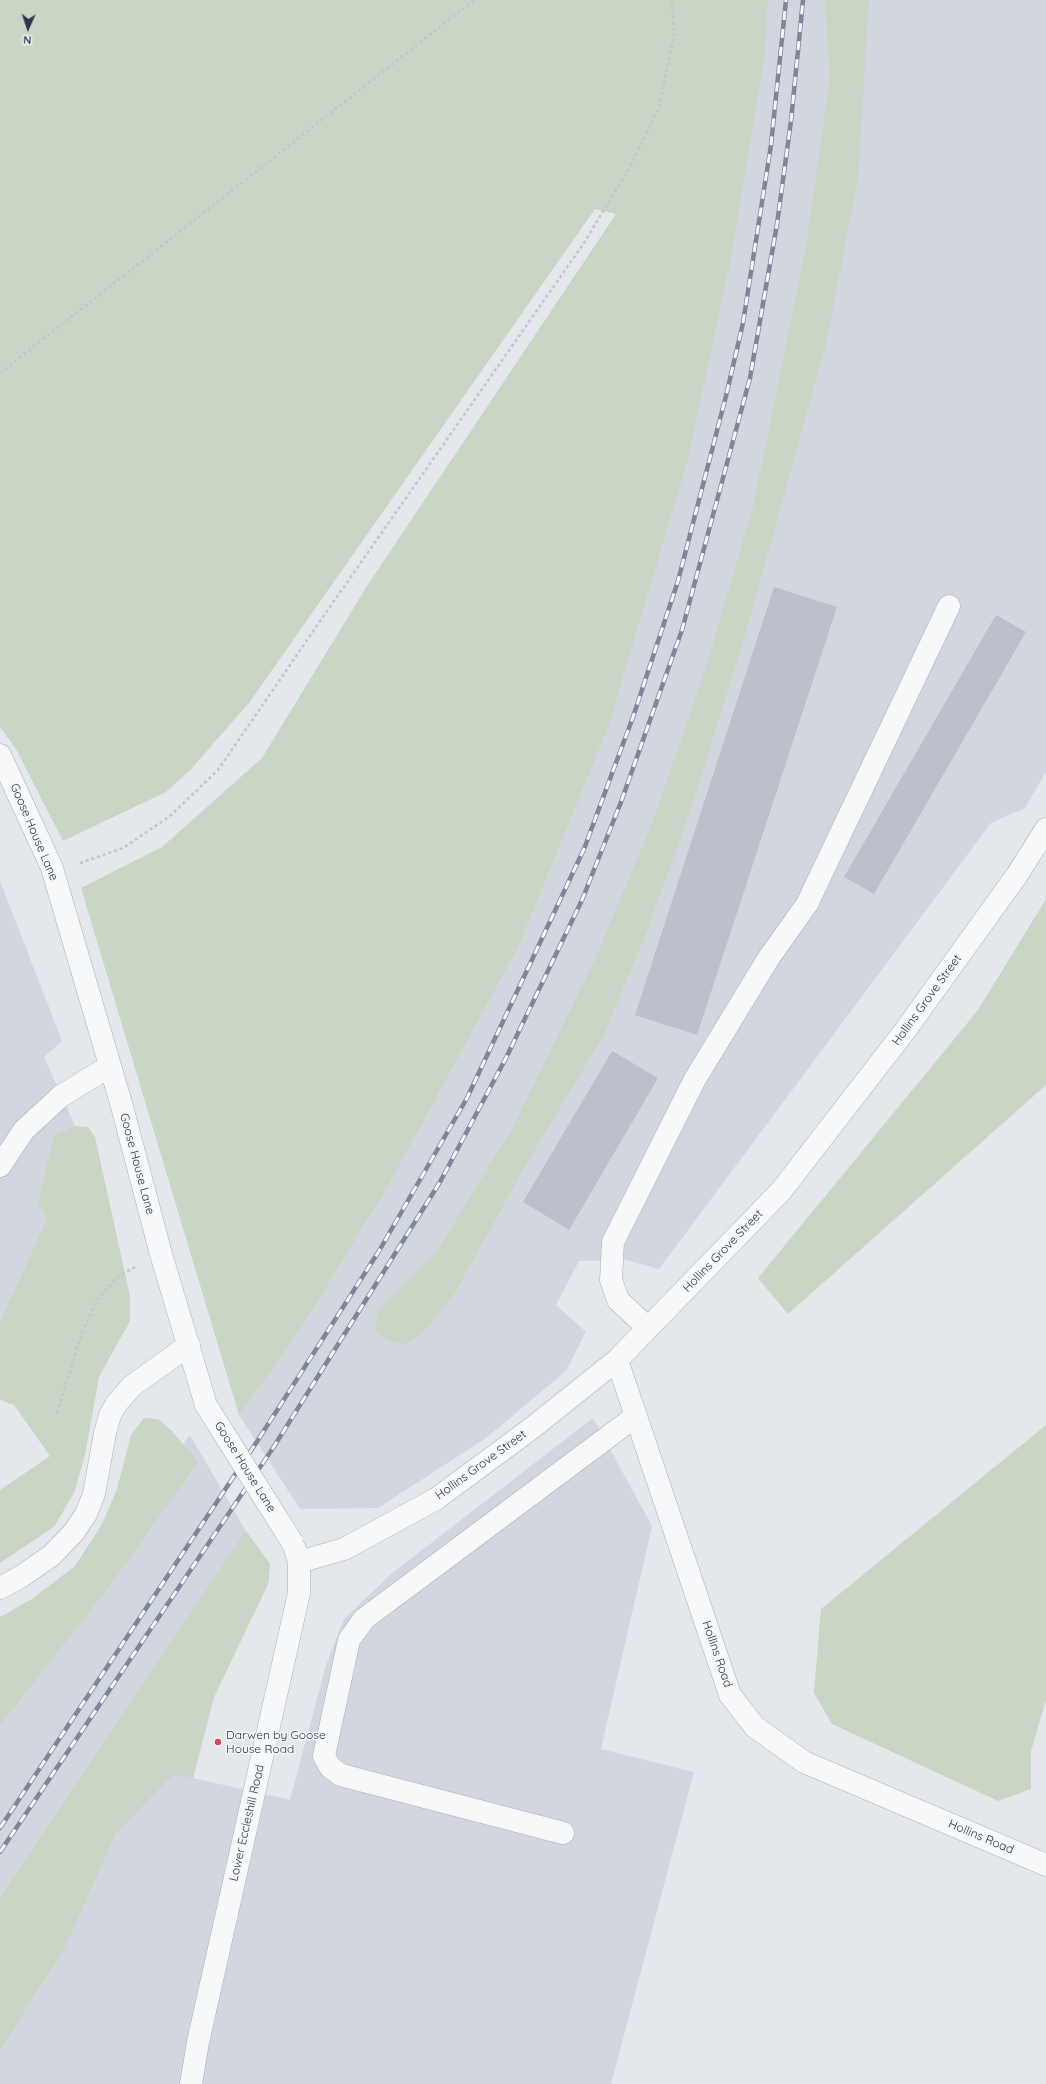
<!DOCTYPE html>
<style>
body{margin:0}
#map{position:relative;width:1046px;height:2084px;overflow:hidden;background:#e4e7ec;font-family:Quicksand,sans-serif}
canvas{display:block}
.north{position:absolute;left:8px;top:8px;width:40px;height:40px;-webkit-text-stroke:3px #f4f6f9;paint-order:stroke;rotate:183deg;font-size:11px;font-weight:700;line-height:16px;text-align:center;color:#2b3445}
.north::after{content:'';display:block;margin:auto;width:14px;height:18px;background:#2b3445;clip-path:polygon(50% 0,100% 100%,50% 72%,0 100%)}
</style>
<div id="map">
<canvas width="1046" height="2084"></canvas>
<div class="north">N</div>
</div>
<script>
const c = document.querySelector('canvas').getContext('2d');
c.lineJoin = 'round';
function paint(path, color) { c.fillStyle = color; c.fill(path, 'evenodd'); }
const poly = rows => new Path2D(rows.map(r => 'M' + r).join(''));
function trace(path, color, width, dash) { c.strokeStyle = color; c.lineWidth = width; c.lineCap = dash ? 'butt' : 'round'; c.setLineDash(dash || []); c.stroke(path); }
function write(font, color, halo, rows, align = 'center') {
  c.font = font + ' Quicksand,sans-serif'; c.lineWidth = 3; c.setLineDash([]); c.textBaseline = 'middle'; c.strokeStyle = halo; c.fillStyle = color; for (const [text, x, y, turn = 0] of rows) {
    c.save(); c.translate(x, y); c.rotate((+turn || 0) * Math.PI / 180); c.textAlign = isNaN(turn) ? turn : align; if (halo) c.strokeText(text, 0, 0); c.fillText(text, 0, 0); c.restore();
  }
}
const built = poly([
 [715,0,1046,0,1046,772,1025,808,991,823,659,1269,626,1260,579,1261,556,1305,586,1332,566,1371,486,1438,378,1508,300,1509,239,1415,234,1396],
 [0,881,62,1041,44,1057,75,1126,54,1135,47,1218,0,1321],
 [593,1418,652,1526,601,1749,694,1772,611,2084,0,2084,0,1630,82,1583,190,1435,246,1531,270,1564,268,1584,214,1697,193,1778,290,1800,326,1665,344,1619,391,1574]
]);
const green = poly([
 [0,0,768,0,765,54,731,258,688,459,608,727,518,947,389,1184,299,1331,239,1415,81,888,162,847,262,758,367,586,616,214,595,209,249,703,191,769,166,792,63,841,16,749,0,727],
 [825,0,869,0,858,180,826,343,748,625,693,803,647,931,604,1034,523,1170,453,1296,420,1336,405,1344,387,1341,376,1330,378,1311,437,1251,513,1127,595,959,651,826,705,671,753,507,806,247,830,79],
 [1046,899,1046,1085,788,1314,758,1278,978,1010],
 [75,1126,88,1127,95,1137,130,1296,130,1321,99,1377,85,1455,74,1493,54,1527,0,1563,0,1490,50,1456,14,1405,0,1400,0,1321,47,1218,38,1203,54,1135],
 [144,1418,158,1419,172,1431,198,1462,112,1583,0,1725,0,1617,32,1599,75,1566,102,1524,117,1489,131,1435],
 [1046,1425,1046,1700,1031,1751,1031,1789,998,1801,832,1724,814,1693,821,1609],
 [246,1531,270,1564,268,1584,214,1697,193,1778,174,1774,116,1833,65,1947,0,2050,0,1898]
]);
const building = poly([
 [774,587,837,607,697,1035,635,1015],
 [996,615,1026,632,874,894,844,877],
 [612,1051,658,1078,569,1230,523,1202]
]);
const path = poly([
 [0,373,474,0],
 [80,863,123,848,170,816,218,770,325,614,584,243,632,163,659,107,674,35,672,0],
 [57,1413,82,1332,97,1301,116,1278,135,1267]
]);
const minor = poly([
 [0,755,52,868,121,1103,161,1254,206,1405],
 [0,1166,24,1130,61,1096,110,1066],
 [648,1328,618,1300,611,1280,613,1242,695,1079,768,959,807,904,949,606],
 [617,1360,730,1695,755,1727,804,1762,1046,1865],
 [299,1562,344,1549,436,1499,532,1428,617,1360,781,1191,904,1032,1017,875,1046,829],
 [0,1588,22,1576,52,1555,74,1532,86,1514,94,1494,105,1433,110,1415,117,1403,132,1386,189,1345],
 [563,1833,341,1775,330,1767,324,1756,349,1640,364,1619,636,1416],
 [191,2084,198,2042,299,1593,299,1562,295,1549]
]);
const rail = poly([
 [0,1828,258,1440,379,1251,467,1098,584,849,633,717,678,581,726,396,743,323,771,145,786,0],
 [0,1852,273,1448,440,1182,506,1058,582,900,621,802,682,630,750,378,777,224,791,121,803,0]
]);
const minorBridge = poly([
 [206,1405,292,1542]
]);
const markers = [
 [218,1742,4,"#d1495b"]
];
const streetNames = [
 ["Goose House Lane",34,832,67],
 ["Hollins Grove Street",927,1000,-54],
 ["Goose House Lane",137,1164,75],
 ["Hollins Grove Street",723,1251,-46],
 ["Hollins Grove Street",481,1465,-36],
 ["Goose House Lane",245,1467,58],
 ["Hollins Road",717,1654,71],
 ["Lower Eccleshill Road",247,1823,-77],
 ["Hollins Road",981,1837,23]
];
const poiNames = [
 ["Darwen by Goose",226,1735],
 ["House Road",226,1749]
];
paint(built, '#d2d6de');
paint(green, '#c9d6c5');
paint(building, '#bbc0ca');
trace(minor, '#a9aeb7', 23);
trace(path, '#c2c5cb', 2.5, [3, 3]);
trace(minor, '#f7f8fa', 22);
trace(rail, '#7d8696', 4.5);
trace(rail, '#f4f6f9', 3, [9]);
trace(minorBridge, '#a9aeb7', 23, []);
trace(minorBridge, '#f7f8fa', 22);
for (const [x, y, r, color] of markers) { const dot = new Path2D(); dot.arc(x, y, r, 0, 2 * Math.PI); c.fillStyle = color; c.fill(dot); trace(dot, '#f4f6f9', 1.5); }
write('12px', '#2b3445', '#f4f6f9', streetNames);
write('12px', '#2b3445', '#f4f6f9', poiNames, 'left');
</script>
